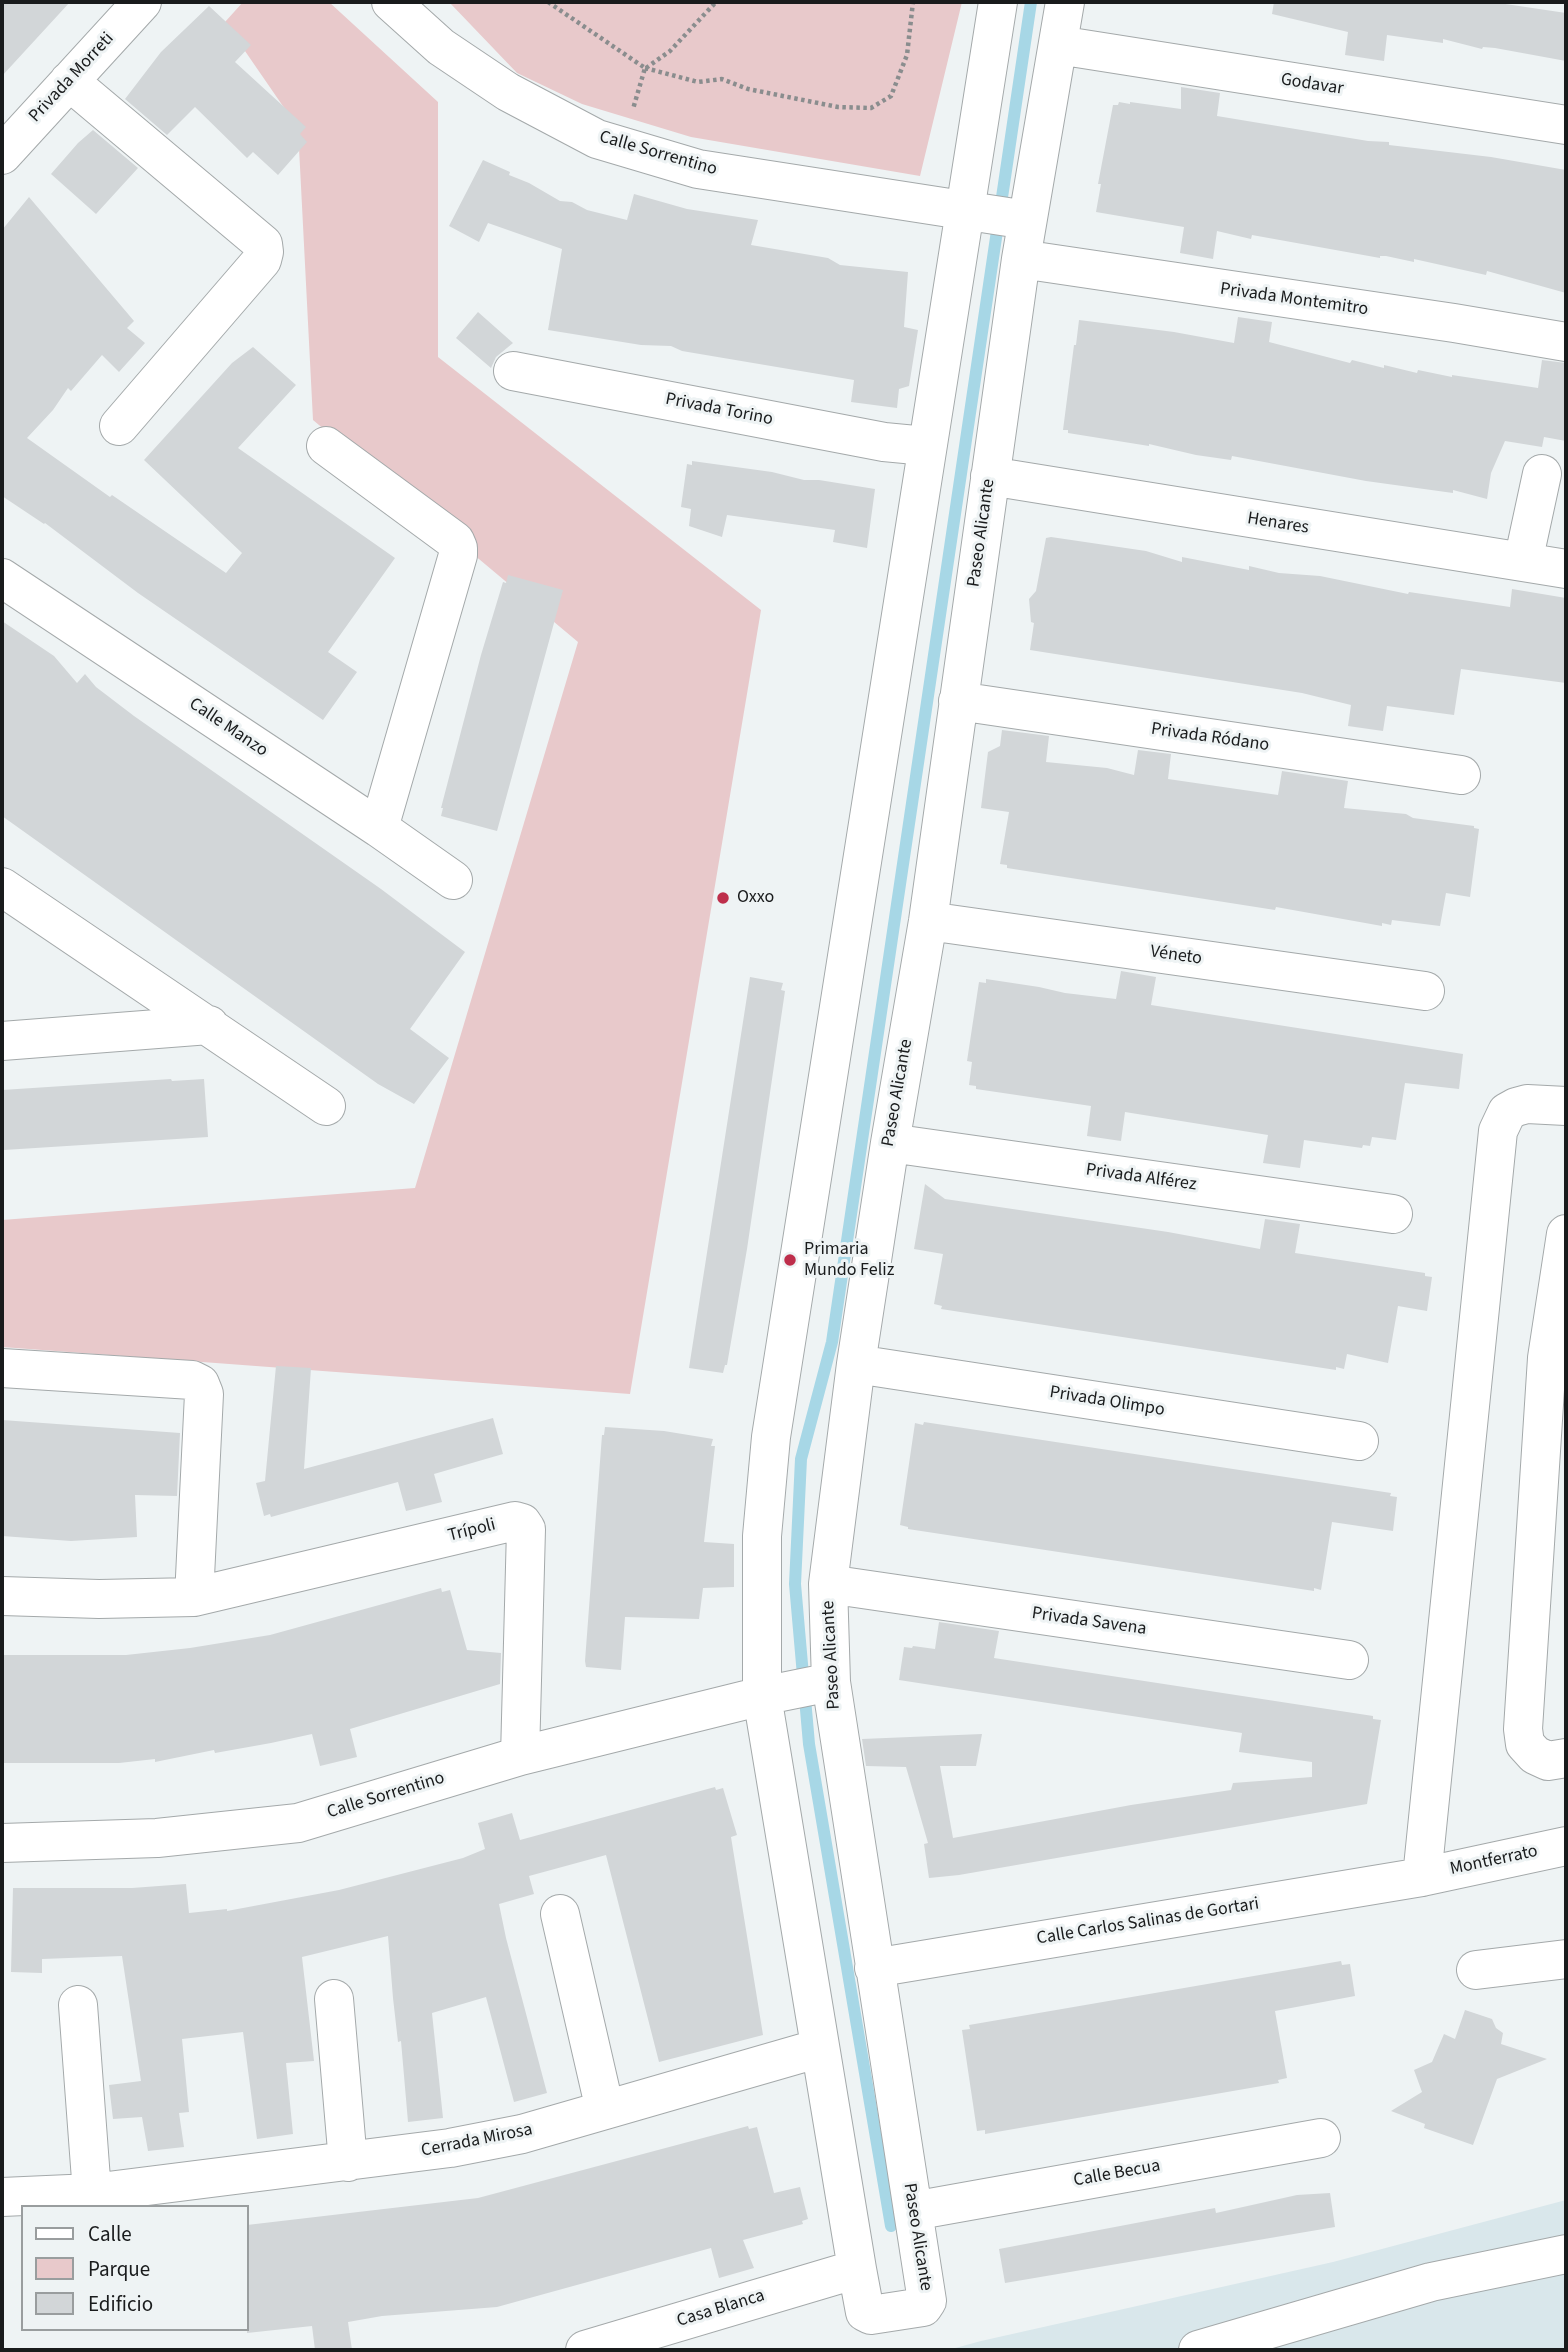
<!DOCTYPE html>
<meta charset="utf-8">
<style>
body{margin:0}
#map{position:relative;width:1568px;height:2352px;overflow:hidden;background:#eef3f4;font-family:"Source Sans 3",sans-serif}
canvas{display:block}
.frame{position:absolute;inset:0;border:4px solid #191b1c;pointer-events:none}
.legend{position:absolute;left:21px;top:2205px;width:228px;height:126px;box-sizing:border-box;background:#eef3f4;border:2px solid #999d9e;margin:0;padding:9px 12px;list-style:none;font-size:21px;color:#191b1c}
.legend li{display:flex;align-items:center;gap:14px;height:35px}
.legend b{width:35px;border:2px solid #999d9e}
</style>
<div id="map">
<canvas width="1568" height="2352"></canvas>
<div class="frame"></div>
<ul class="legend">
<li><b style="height:9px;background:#fff"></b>Calle</li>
<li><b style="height:19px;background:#e8c9cb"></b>Parque</li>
<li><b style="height:19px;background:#d2d6d8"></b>Edificio</li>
</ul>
</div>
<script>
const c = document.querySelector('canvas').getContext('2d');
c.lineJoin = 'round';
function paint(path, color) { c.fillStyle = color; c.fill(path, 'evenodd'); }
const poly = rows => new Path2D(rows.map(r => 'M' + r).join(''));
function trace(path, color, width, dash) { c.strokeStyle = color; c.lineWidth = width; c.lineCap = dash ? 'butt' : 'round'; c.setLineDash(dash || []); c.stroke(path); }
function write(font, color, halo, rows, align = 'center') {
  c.font = font + ' "Source Sans 3",sans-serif'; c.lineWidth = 6; c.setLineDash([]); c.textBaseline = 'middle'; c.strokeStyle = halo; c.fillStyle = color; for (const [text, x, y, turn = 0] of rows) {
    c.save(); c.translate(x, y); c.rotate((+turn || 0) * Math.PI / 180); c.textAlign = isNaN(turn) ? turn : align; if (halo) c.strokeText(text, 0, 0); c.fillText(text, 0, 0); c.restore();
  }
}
const built = poly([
 [1566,2200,1566,2350,948,2350,981,2341,1333,2262]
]);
const green = poly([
 [243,2,329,2,438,102,438,357,761,610,630,1394,2,1347,2,1220,415,1188,578,642,313,420,298,128,225,22],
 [449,2,962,2,920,176,691,137,582,104,517,73]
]);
const stream = poly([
 [891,2226,809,1744,795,1584,801,1459,832,1342,1031,2]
]);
const building = poly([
 [2,2,70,2,2,76],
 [1274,2,1492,2,1566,13,1566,61,1495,48,1483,47,1482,49,1443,39,1443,43,1387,35,1384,61,1345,55,1348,32,1272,14],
 [209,6,251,45,235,62,306,127,300,134,307,142,278,175,253,152,247,158,195,107,167,135,125,99,161,52],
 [1181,87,1220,93,1217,116,1368,141,1389,142,1389,145,1491,157,1566,170,1566,293,1487,271,1486,275,1414,259,1414,262,1386,256,1380,256,1380,258,1252,235,1251,239,1217,231,1213,259,1180,253,1184,227,1096,212,1101,184,1098,184,1113,105,1118,105,1119,102,1130,104,1130,102,1181,109],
 [93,130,138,168,96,214,51,174,78,143],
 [483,160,510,172,509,175,529,183,560,201,572,202,587,210,627,220,634,194,687,209,758,220,751,245,828,258,840,265,908,272,904,327,918,330,909,386,899,389,897,408,851,402,854,380,682,351,671,346,641,345,548,330,562,249,488,223,479,242,449,226],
 [29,197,134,321,127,328,145,343,119,372,102,355,71,391,68,388,53,410,27,438,110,497,112,495,226,573,242,553,144,460,232,363,253,347,296,385,238,448,395,558,328,652,357,672,323,720,138,593,45,523,44,524,2,496,2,230],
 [478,312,513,343,496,357,491,368,456,338],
 [1238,317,1272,322,1269,342,1350,363,1352,360,1384,368,1384,365,1417,373,1418,370,1452,377,1452,375,1538,388,1542,360,1566,363,1566,441,1544,437,1542,447,1505,441,1491,473,1487,499,1453,490,1453,493,1366,481,1232,456,1231,460,1196,455,1149,444,1149,446,1068,433,1068,430,1063,430,1074,345,1076,345,1079,320,1174,332,1234,343],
 [692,461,772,472,804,480,819,480,875,489,867,548,833,542,835,530,727,515,722,537,689,526,691,509,681,507,687,464,692,465],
 [1051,537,1146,551,1182,562,1182,557,1249,570,1249,566,1279,573,1320,576,1408,594,1409,592,1510,607,1512,589,1566,598,1566,683,1461,669,1454,715,1387,706,1383,731,1348,726,1351,705,1302,693,1030,650,1034,623,1031,622,1029,599,1036,591,1046,538],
 [508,575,563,590,497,831,441,816,443,808,441,808,481,655,503,582,506,583],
 [2,621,54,656,77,683,85,674,96,687,134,716,381,889,465,952,410,1029,449,1058,414,1104,378,1084,2,816],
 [1002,730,1049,736,1046,762,1107,768,1134,775,1138,750,1171,754,1168,779,1278,795,1282,771,1348,781,1344,808,1406,814,1413,818,1474,826,1474,828,1479,829,1470,897,1446,893,1440,926,1392,920,1391,925,1382,923,1382,926,1276,907,1275,910,1007,868,1007,865,1000,864,1009,812,981,808,988,752,1000,746],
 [1121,971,1156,977,1151,1005,1463,1054,1459,1089,1405,1083,1396,1140,1372,1137,1370,1146,1363,1145,1362,1148,1304,1140,1300,1168,1263,1163,1268,1135,1125,1112,1121,1141,1087,1136,1091,1106,976,1089,976,1086,969,1085,972,1062,967,1061,979,982,986,983,986,979,1039,987,1065,993,1116,999],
 [750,977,783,983,781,990,785,991,747,1249,727,1365,725,1365,723,1373,689,1368],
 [171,1079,172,1081,204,1079,208,1137,4,1150,2,1090],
 [925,1184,945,1199,1168,1232,1260,1249,1265,1219,1300,1224,1295,1253,1425,1273,1425,1276,1432,1277,1427,1311,1398,1306,1388,1363,1347,1354,1344,1369,1336,1367,1336,1370,941,1309,942,1306,934,1304,943,1254,914,1249],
 [276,1366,311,1368,304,1469,493,1418,503,1454,434,1474,442,1502,406,1511,398,1482,271,1517,270,1514,264,1516,256,1483,265,1481],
 [2,1420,180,1433,177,1496,135,1495,137,1537,71,1541,2,1536],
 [924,1422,1391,1493,1390,1496,1397,1497,1393,1531,1332,1522,1321,1590,1314,1588,1314,1591,908,1529,908,1527,900,1525,915,1423,923,1425],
 [605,1427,664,1431,713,1439,711,1446,715,1446,704,1542,734,1544,734,1587,703,1588,699,1619,625,1617,621,1670,586,1667,585,1661,602,1435,604,1435],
 [441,1588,442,1592,450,1590,467,1650,501,1653,500,1684,350,1729,357,1757,320,1766,312,1734,271,1743,215,1753,214,1750,155,1762,155,1759,119,1763,2,1763,2,1655,126,1655,190,1648,270,1635],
 [939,1622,999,1631,994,1658,1373,1716,1373,1719,1381,1720,1367,1804,959,1875,929,1878,924,1844,928,1843,906,1767,866,1766,862,1739,982,1734,976,1766,940,1766,953,1838,1131,1805,1231,1790,1233,1783,1312,1777,1312,1762,1239,1752,1242,1733,899,1680,904,1647,912,1648,913,1646,935,1649],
 [715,1787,716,1790,723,1788,737,1835,731,1837,763,2035,659,2062,606,1855,529,1876,534,1894,499,1904,506,1938,547,2093,514,2102,486,1997,432,2013,443,2118,408,2122,401,2041,398,2042,393,1998,388,1936,302,1957,314,2061,286,2063,293,2134,257,2139,243,2032,182,2039,189,2112,179,2113,184,2147,148,2151,142,2117,113,2119,109,2085,141,2081,122,1956,42,1959,42,1973,11,1972,13,1888,132,1888,186,1884,189,1913,227,1909,227,1911,339,1890,463,1858,485,1849,478,1823,512,1813,520,1840],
 [1341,1961,1342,1965,1350,1964,1355,1996,1275,2011,1287,2078,1278,2080,1279,2083,985,2134,985,2130,977,2131,962,2030,970,2029,969,2025],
 [1465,2010,1492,2019,1496,2028,1503,2033,1501,2044,1547,2059,1497,2079,1473,2145,1424,2128,1425,2124,1391,2111,1422,2092,1414,2070,1432,2062,1444,2034,1455,2039],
 [748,2126,749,2129,757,2127,774,2193,800,2187,808,2219,802,2221,803,2224,743,2240,754,2268,719,2278,711,2248,497,2307,382,2316,348,2322,352,2350,315,2350,312,2326,247,2333,247,2225,478,2198],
 [1330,2193,1335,2227,1005,2283,999,2249,1215,2208,1216,2213,1297,2195]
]);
const path = poly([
 [548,2,645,68,633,109],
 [645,68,698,82,722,79,748,89,838,107,871,108,891,96,907,55,913,2],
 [646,68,670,51,716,2]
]);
const minor = poly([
 [391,2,441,47,508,92,597,139,698,169,1027,220],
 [998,2,771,1437,762,1536,762,1696,857,2269,865,2312,871,2315,923,2307,927,2301,831,1682,828,1584,856,1364,890,1143,928,921,1021,259,1065,2],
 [1058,45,1566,125],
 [69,81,263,244,264,252,262,260,119,426],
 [2,155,142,2],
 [1021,259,1454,323,1566,342],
 [513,371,884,442,926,446],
 [326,446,455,541,458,548,458,555,379,828],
 [990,476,1566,569],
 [1523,562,1542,474],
 [2,578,379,828,453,880],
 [958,701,1461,775],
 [2,887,326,1106],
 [928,921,1425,991],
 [2,1041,209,1025],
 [890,1143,1393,1214],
 [1566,1234,1547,1358,1523,1729,1525,1744,1535,1755,1548,1761,1566,1758],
 [856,1364,1359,1441],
 [2,1368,192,1380,200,1384,204,1394,194,1597],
 [828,1584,1349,1660],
 [2,1596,99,1599,194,1597,515,1521,522,1523,526,1529,520,1756],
 [2,1843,157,1838,298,1823,520,1756,762,1696,831,1682],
 [1422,1877,1498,1131,1507,1112,1516,1107,1527,1104,1566,1106],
 [560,1914,605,2110],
 [874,1968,1422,1877,1566,1846],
 [1476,1970,1566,1959],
 [334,1999,348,2162],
 [78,2005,92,2193],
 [2,2197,92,2193,450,2148,522,2134,820,2048],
 [913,2211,1321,2138],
 [585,2350,857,2269],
 [1198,2350,1431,2282,1566,2254]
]);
const markers = [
 [723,898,7,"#be2e4b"],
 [790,1260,7,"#be2e4b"]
];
const streetNames = [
 ["Privada Morreti",72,78,-47],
 ["Godavar",1312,85,9],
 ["Calle Sorrentino",658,154,16],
 ["Privada Montemitro",1294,300,8],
 ["Privada Torino",719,410,11],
 ["Henares",1278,524,9],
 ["Paseo Alicante",982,533,-82],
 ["Calle Manzo",228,728,34],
 ["Privada Ródano",1210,738,8],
 ["Véneto",1176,956,8],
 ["Paseo Alicante",898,1093,-80],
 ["Privada Alférez",1141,1178,8],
 ["Privada Olimpo",1107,1402,9],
 ["Trípoli",472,1531,-14],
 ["Privada Savena",1089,1622,8],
 ["Paseo Alicante",832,1655,-93],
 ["Calle Sorrentino",386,1796,-17],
 ["Montferrato",1494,1861,-12],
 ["Calle Carlos Salinas de Gortari",1148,1922,-9],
 ["Cerrada Mirosa",477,2141,-11],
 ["Calle Becua",1117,2174,-10],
 ["Paseo Alicante",917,2237,81],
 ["Casa Blanca",721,2309,-17]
];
const poiNames = [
 ["Oxxo",737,898],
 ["Primaria",804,1250],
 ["Mundo Feliz",804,1271]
];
paint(built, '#d9e7eb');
paint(green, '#e8c9cb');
trace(stream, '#a7d7e6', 12);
paint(building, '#d2d6d8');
trace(minor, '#a4a9aa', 40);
trace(path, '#8a8d8e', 4.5, [3.5, 3.5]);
trace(minor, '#fff', 38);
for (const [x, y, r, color] of markers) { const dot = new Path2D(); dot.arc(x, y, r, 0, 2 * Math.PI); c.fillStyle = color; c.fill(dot); trace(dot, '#eef3f4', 2.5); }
write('18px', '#191b1c', '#eef3f4', streetNames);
write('18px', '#191b1c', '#eef3f4', poiNames, 'left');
</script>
